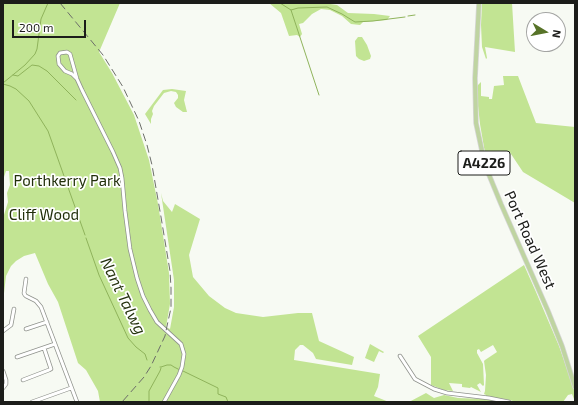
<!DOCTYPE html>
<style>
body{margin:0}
#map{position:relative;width:578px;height:405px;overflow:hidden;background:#f7faf3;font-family:"Exo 2",sans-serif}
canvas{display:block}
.frame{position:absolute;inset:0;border:4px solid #1c1d1a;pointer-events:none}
.north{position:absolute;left:526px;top:12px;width:40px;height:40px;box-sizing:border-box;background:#fff;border:1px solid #a4a5a3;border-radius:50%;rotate:100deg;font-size:11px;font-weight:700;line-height:16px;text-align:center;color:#1c1d1a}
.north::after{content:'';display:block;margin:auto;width:14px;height:18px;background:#577328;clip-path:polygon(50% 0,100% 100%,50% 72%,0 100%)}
.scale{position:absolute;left:12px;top:20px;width:74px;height:18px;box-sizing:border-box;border:2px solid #1c1d1a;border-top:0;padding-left:5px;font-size:12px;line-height:14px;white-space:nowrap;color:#1c1d1a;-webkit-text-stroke:3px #fff;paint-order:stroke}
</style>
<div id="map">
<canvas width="578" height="405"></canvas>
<div class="frame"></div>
<div class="north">N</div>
<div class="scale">200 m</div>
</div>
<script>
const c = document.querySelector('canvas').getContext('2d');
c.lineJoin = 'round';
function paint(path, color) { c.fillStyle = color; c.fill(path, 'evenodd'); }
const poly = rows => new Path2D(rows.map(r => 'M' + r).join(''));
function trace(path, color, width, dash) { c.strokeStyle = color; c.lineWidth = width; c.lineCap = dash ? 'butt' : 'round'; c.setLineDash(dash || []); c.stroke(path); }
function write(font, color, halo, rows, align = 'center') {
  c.font = font + ' "Exo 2",sans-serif'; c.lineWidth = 3.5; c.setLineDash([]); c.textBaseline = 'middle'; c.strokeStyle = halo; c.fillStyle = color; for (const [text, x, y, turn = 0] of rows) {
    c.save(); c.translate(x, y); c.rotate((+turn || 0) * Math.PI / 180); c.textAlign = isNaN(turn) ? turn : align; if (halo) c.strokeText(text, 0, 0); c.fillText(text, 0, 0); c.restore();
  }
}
const green = poly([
 [3,3,120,3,99,52,112,73,134,115,149,160,158,204,169,273,170,304,166,327,170,329,174,307,174,280,161,193,163,201,172,212,175,204,200,219,189,255,193,277,209,296,225,308,236,313,263,317,298,313,312,313,319,341,354,357,352,365,316,359,313,353,303,345,300,345,295,350,294,360,380,374,378,387,374,396,389,402,100,402,98,391,86,370,78,363,58,302,48,284,35,253,24,256,16,261,11,266,6,276,3,302,3,218,8,202,7,193,10,185,9,171,6,171,4,177,3,177],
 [269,3,324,3,337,5,348,13,374,14,390,16,387,20,363,22,360,25,351,24,342,16,330,10,321,9,312,14,303,23,299,24,302,34,300,37,297,35,289,36,281,13],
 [482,3,512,3,515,52,485,47,487,58,486,59,482,47,481,25],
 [358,37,362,37,367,45,371,56,370,59,364,61,359,59,356,56,355,41],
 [503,76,518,76,536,123,575,127,575,203,523,172,509,151,486,159,480,124,478,106,477,86,481,82,481,96,489,97,489,99,492,99,494,86,504,85],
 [172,89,186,91,184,100,187,112,183,112,176,107,174,103,178,98,178,95,176,92,171,91,164,93,154,106,152,111,153,114,151,119,151,124,145,114,163,90],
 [524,265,536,292,559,346,572,383,575,392,575,399,574,399,572,394,568,395,563,402,517,402,505,399,486,397,486,395,484,394,485,391,486,375,484,361,485,360,497,352,493,345,481,352,479,349,477,350,477,353,483,364,484,385,483,386,480,383,477,385,481,392,471,387,470,388,462,387,462,384,449,383,453,391,444,390,431,385,431,357,418,336],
 [370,344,384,352,383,353,379,351,374,362,365,358],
 [426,393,434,398,444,395,458,398,485,399,502,402,409,402]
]);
const stream = poly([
 [280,3,291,10,298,8,327,7,342,14,355,22,373,21,405,17],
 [291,10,319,95],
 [408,16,415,15],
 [13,75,18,76,32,65,39,66,47,71,76,100],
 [3,83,25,65,35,54,37,49,41,19,48,3],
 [3,84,10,86,16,89,29,101,48,131,85,235],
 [86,238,99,275,128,338,136,347,145,354,147,360],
 [160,367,161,367,167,365,171,365,174,367,180,370],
 [183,371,218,388,218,394,226,397,228,402],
 [149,402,149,391,160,371,161,368]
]);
const minor = poly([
 [77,79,72,74,65,71,59,64,58,56,60,53,67,52,70,54,77,79,82,90,113,152,120,168,122,178,125,211,130,249,137,278,143,296,150,310,157,322,181,344,184,354,182,367,179,375,164,402],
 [26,279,24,293,25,295,26,296,36,301,41,307,77,402],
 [26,329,47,322],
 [3,331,11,325,14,309],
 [400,356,415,379,434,389,447,393,489,398,509,402],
 [17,357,55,344],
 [3,371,6,380,6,384,3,388],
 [23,380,49,370,51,369,44,348],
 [32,402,71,388]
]);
const major = poly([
 [479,3,475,78,476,123,485,165,501,204,548,311,562,346,575,387]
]);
const rail = poly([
 [60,3,103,55,123,87,139,121,147,145,152,165,161,217,170,271,171,288,171,308,167,326,165,336,151,366,144,377,122,402]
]);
const shields = [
 [484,163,52]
];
const shieldNames = [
 ["A4226",484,163]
];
const parkNames = [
 ["Porthkerry Park",67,181],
 ["Cliff Wood",44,215]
];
const streetNames = [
 ["Port Road West",530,240,66]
];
const waterNames = [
 ["Nant Talwg",123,296,64]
];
paint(green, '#c2e493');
trace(stream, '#8fb35b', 1);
trace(minor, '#8f928c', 4.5);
trace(major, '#d6d6d6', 5.5);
trace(minor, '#fff', 3);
trace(major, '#bfd4a1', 4);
trace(rail, '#6c6e69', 1, [8, 4]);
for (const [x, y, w] of shields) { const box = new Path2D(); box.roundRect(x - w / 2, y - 12, w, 24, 3); c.fillStyle = '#fff'; c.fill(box); trace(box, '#1c1d1a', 1); }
write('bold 14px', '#1c1d1a', null, shieldNames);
write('15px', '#212f0a', '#fff', parkNames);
write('15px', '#1c1d1a', '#fff', streetNames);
write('italic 16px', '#26340f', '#fff', waterNames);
</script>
